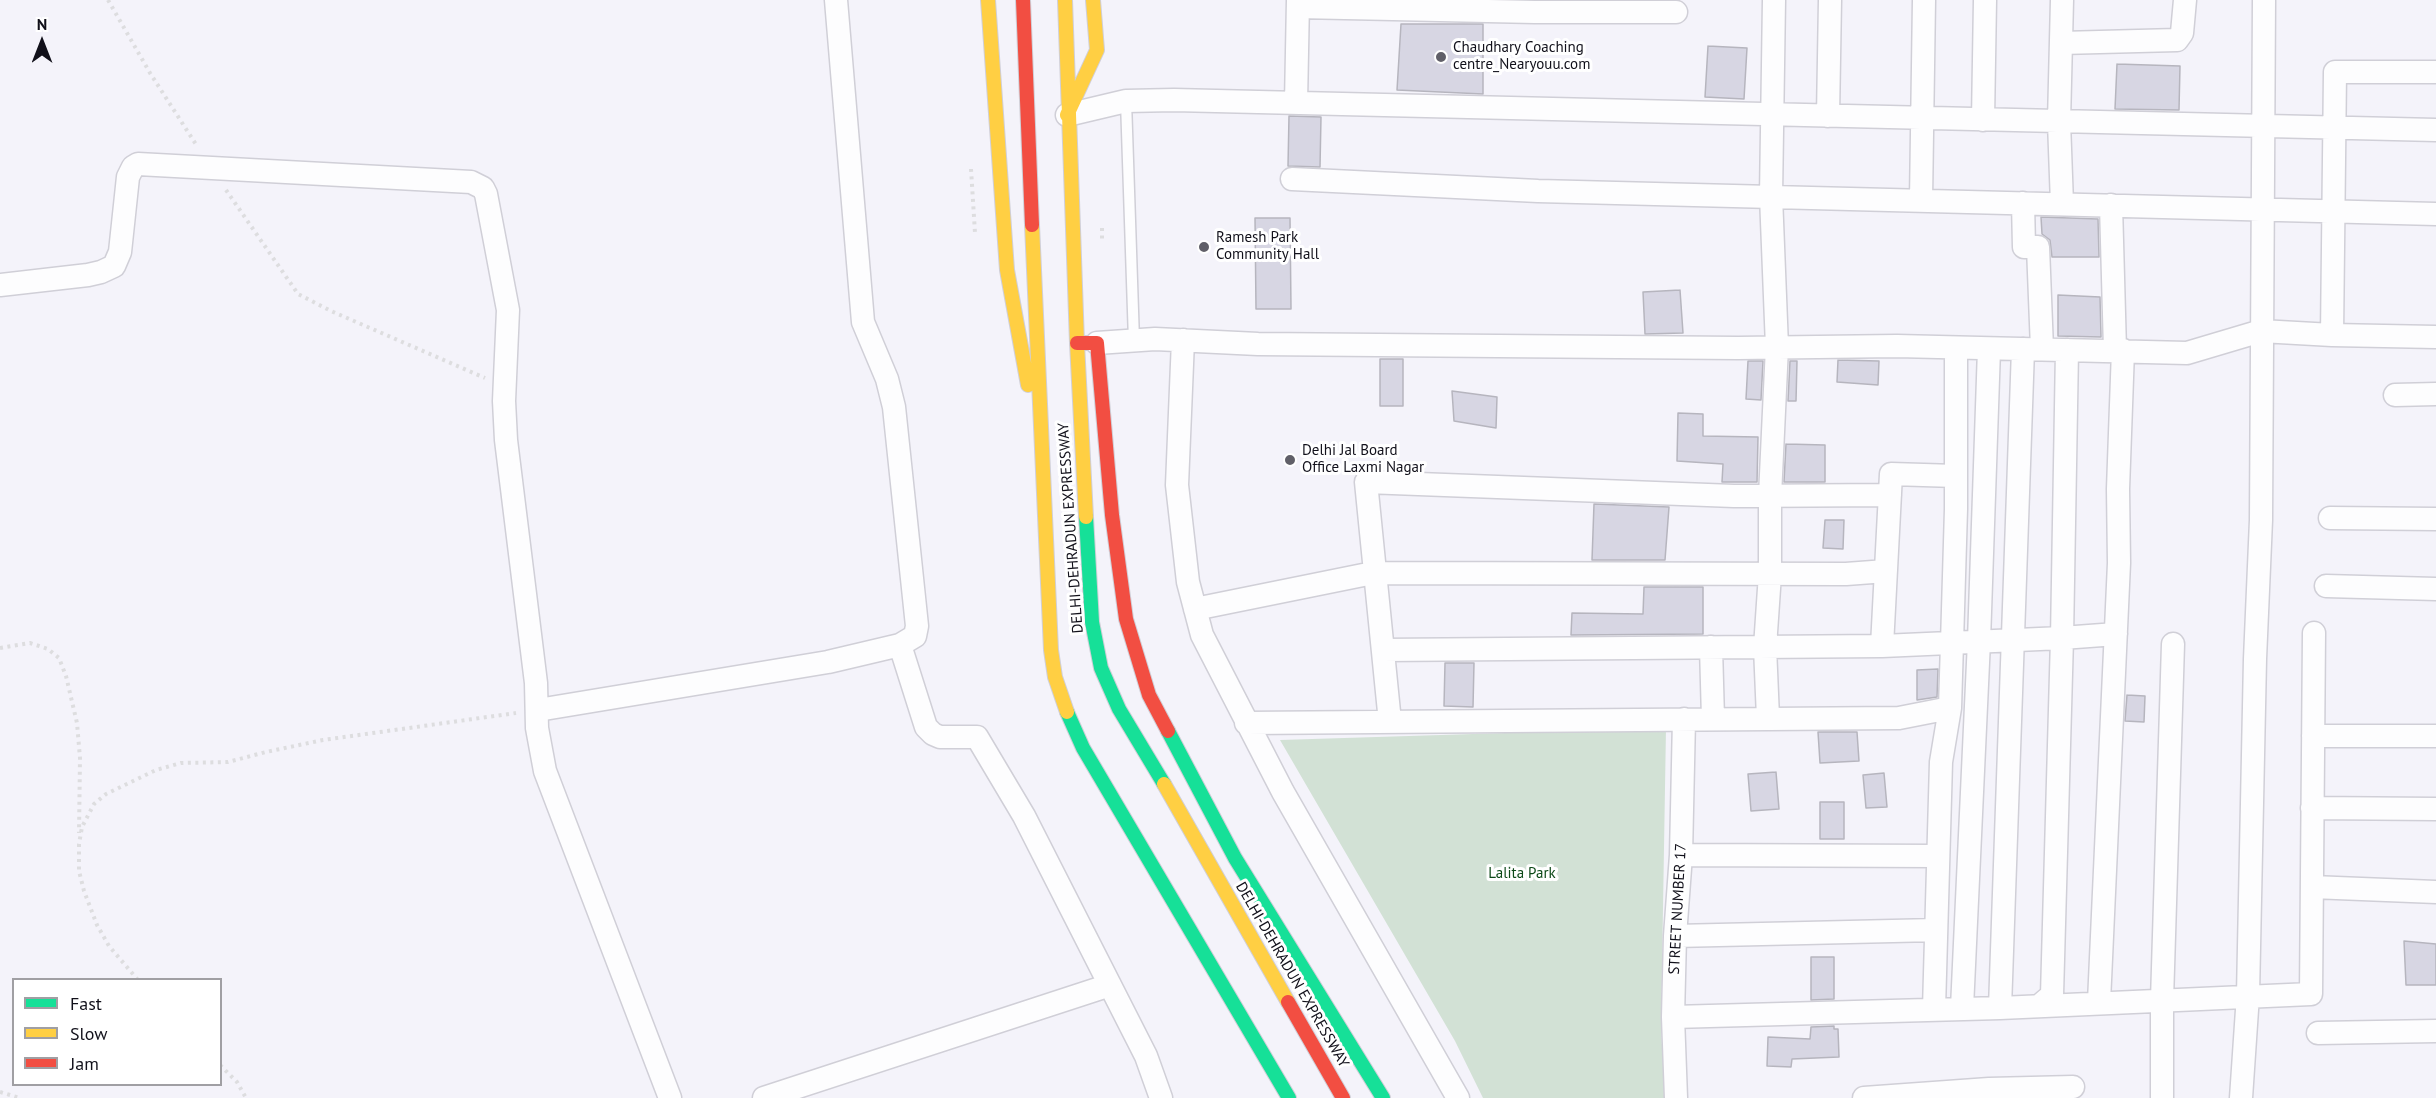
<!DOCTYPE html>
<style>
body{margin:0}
#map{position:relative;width:2436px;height:1098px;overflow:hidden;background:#f4f3fa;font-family:"PT Sans",sans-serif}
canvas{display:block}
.legend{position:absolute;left:12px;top:978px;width:210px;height:108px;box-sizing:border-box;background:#fff;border:2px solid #a09fa3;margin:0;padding:8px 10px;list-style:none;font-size:18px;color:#11101a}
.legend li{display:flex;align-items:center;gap:12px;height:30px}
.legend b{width:30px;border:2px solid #a09fa3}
.north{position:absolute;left:12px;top:12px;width:60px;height:60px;-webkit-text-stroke:4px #fff;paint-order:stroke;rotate:0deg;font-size:16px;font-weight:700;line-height:24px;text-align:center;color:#11101a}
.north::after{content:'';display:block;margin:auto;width:21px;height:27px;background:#11101a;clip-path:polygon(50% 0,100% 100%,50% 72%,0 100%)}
</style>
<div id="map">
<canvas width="2436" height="1098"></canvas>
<ul class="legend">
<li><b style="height:8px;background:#16e098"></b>Fast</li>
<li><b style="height:8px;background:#ffcf43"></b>Slow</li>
<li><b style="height:8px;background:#f24e42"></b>Jam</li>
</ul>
<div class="north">N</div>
</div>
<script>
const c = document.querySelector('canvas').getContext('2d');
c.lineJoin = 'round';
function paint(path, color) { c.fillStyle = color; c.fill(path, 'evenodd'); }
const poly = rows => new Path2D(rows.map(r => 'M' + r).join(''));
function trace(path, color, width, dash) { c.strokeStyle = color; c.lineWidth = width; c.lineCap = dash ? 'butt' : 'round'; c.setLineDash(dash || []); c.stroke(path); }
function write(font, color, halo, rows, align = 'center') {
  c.font = font + ' "PT Sans",sans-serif'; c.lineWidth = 6; c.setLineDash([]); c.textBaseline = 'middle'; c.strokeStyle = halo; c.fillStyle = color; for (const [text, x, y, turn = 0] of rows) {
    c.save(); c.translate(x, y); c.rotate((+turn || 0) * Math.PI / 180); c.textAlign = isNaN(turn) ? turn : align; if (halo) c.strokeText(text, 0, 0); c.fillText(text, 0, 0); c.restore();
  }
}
const green = poly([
 [1666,728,1661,1028,1665,1098,1483,1098,1455,1041,1280,740]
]);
const building = poly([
 [1401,24,1483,24,1483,94,1397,90,1401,24],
 [1708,46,1747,48,1744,99,1705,97,1708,46],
 [2117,64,2180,66,2179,110,2115,109,2117,64],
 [1289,116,1321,117,1320,167,1288,166,1289,116],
 [2041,217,2098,219,2099,257,2052,257,2050,240,2042,234,2041,217],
 [1255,218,1290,218,1291,309,1256,309,1255,218],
 [1680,290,1683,333,1645,334,1643,292,1680,290],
 [2058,295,2100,297,2101,337,2058,336,2058,295],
 [1380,359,1403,359,1403,406,1380,406,1380,359],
 [1838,360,1879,361,1878,385,1837,382,1838,360],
 [1748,361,1763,361,1761,400,1746,399,1748,361],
 [1790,361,1797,361,1796,401,1788,401,1790,361],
 [1452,391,1497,397,1496,428,1454,421,1452,391],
 [1678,413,1703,414,1703,436,1758,437,1757,482,1722,482,1723,464,1677,461,1678,413],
 [1786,444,1825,445,1825,482,1784,482,1786,444],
 [1594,504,1669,507,1665,560,1592,560,1594,504],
 [1825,520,1844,520,1843,549,1823,548,1825,520],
 [1644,587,1703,587,1703,634,1571,635,1572,613,1643,614,1644,587],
 [1445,663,1474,663,1473,707,1444,706,1445,663],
 [1938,669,1937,697,1917,700,1917,670,1938,669],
 [2127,695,2145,696,2144,722,2125,721,2127,695],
 [1818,732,1857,732,1859,761,1820,763,1818,732],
 [1776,772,1779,809,1751,811,1748,774,1776,772],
 [1884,773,1887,807,1866,808,1863,775,1884,773],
 [1820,802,1844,802,1844,839,1820,839,1820,802],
 [2404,941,2436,944,2436,985,2406,985,2404,941],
 [1811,957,1834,957,1834,999,1811,1000,1811,957],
 [1834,1026,1834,1029,1838,1029,1839,1057,1792,1059,1791,1067,1767,1066,1768,1037,1810,1039,1811,1027,1834,1026]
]);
const path = poly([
 [108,0,150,73,197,146],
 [971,169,975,233],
 [226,190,298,294,331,311,485,378],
 [1102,228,1102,240],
 [0,648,30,643,48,649,59,658,66,676,77,723,80,758,79,833],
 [138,980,109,946,97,925,84,891,79,871,79,844,82,827,94,804,106,794,156,770,181,763,228,762,266,752,323,740,516,713],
 [220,1065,237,1082,246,1098],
 [0,1092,20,1098]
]);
const lane = poly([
 [1126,101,1134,341]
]);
const street = poly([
 [1298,7,1535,12,1676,12],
 [2061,43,2177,40,2182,33,2185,0],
 [1296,103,1298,0],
 [1067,115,1126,101,1174,100,2436,130],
 [1828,116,1830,0],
 [1983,120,1985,0],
 [1292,179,1538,191,2436,214],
 [1921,200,1924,0],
 [2023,203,2024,247,2038,247,2042,349],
 [2062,204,2059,122,2062,0],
 [2111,205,2115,350],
 [0,285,88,275,101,272,114,266,120,252,128,177,133,167,138,164,471,182,483,188,486,194,508,310,504,401,506,440,536,683,537,728,545,771,670,1098],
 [2332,335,2335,72,2436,72],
 [1183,340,1177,485,1188,582,1202,635,1283,792,1458,1098],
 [1097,343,1155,339,1258,344,1738,348,1897,346,2187,353,2261,331,2332,335,2436,337],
 [2067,350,2062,638,2116,634],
 [2395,395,2436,394],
 [2330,518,2436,519],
 [2326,586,2436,589],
 [1195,609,1373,573,1846,574,1886,571],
 [900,645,926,727,933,734,940,737,977,737,1024,816,1146,1056,1161,1098],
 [1882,646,1891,474,1956,476],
 [1711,647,1713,719],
 [1383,650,1882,646,2062,638,2052,995,2039,1006],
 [538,710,828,662,900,645,915,636,917,626,894,407,887,379,863,322,836,0],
 [1768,718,1765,647,1770,574,1770,496,1777,347,1771,196,1774,0],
 [1390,722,1366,482,1734,496,1890,495],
 [1246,723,1899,718,1950,708],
 [2313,736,2436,736],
 [2312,808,2436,809],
 [1681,855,1937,856],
 [2312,887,2436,892],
 [1675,936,1936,930],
 [2099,1002,2119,563,2118,489,2123,350],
 [1962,1008,1979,641,1989,349],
 [2000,1008,2023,349],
 [1934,1009,1941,762,1950,708,1952,643,1956,509,1956,348],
 [1673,1017,2000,1008,2311,994,2314,633],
 [2318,1033,2436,1031],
 [764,1098,1110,985],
 [1676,1098,1673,1017,1675,936,1681,855,1684,719],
 [1864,1098,1989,1089,2073,1087],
 [2162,1098,2162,1000,2173,644],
 [2241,1098,2248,995,2255,659,2261,520,2264,0]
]);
const fast = poly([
 [1086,517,1092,622,1101,668,1119,709,1164,784],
 [1067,712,1083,748,1289,1098],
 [1168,731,1235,858,1383,1098]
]);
const slow = poly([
 [988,0,1007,270,1028,385],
 [1065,0,1077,343,1086,517],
 [1067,115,1097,50,1093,0],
 [1032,225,1051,650,1055,677,1067,712],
 [1164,784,1288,1002]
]);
const jam = poly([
 [1023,0,1032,225],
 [1077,343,1097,343,1112,515,1126,619,1149,695,1168,731],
 [1288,1002,1343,1098]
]);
const markers = [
 [1441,57,6,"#605f68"],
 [1204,247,6,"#605f68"],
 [1290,460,6,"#605f68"]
];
const poiNames = [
 ["Chaudhary Coaching",1453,48],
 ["centre_Nearyouu.com",1453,65],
 ["Ramesh Park",1216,238],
 ["Community Hall",1216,255],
 ["Delhi Jal Board",1302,451],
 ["Office Laxmi Nagar",1302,468]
];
const streetNames = [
 ["DELHI-DEHRADUN EXPRESSWAY",1071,528,-94],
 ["STREET NUMBER 17",1678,909,-87],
 ["DELHI-DEHRADUN EXPRESSWAY",1292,975,60]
];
const parkNames = [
 ["Lalita Park",1522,874]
];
paint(green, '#d2e1d5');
paint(building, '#d7d6e3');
trace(building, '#b6b5be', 1.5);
trace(lane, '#d0cfd7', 13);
trace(street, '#d0cfd7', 25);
trace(fast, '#d0cfd7', 16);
trace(slow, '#d0cfd7', 16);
trace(jam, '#d0cfd7', 16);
trace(path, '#dddddf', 4, [3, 4.5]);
trace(lane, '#fdfdfe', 10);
trace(street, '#fdfdfe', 22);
trace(fast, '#16e098', 14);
trace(slow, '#ffcf43', 14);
trace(jam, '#f24e42', 14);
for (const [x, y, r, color] of markers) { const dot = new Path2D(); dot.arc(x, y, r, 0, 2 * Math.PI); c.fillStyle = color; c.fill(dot); trace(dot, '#fff', 2); }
write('15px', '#11101a', '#fff', poiNames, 'left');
write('15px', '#11101a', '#fff', streetNames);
write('15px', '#0c4917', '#fff', parkNames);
</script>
